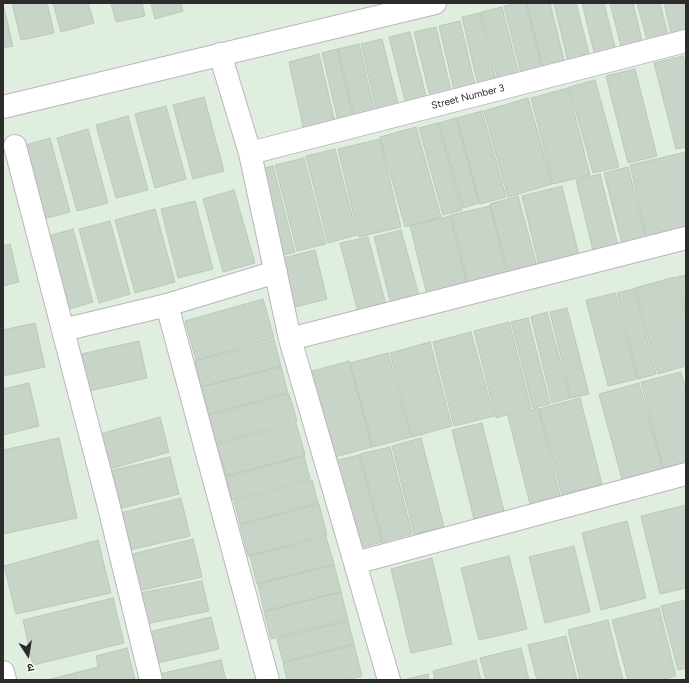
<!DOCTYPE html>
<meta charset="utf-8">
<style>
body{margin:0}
#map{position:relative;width:689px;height:683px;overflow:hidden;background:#dfeede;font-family:Figtree,"Noto Sans Devanagari",sans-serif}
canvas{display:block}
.frame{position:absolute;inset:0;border:4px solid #2c2c2c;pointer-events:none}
.north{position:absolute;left:8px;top:635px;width:40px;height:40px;-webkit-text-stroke:3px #fff;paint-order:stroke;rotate:168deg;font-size:11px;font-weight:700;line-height:16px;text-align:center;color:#2c2c2c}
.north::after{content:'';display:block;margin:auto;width:14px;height:18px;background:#2c2c2c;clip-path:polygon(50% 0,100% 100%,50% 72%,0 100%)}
</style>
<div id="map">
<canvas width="689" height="683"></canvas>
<div class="frame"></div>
<div class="north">उ</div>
</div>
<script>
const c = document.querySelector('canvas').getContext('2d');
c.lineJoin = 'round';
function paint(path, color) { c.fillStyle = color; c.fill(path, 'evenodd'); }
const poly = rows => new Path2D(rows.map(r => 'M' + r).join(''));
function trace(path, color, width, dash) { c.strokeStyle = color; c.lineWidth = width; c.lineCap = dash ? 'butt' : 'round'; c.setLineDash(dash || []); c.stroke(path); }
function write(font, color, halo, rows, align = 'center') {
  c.font = font + ' Figtree,sans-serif'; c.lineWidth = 3.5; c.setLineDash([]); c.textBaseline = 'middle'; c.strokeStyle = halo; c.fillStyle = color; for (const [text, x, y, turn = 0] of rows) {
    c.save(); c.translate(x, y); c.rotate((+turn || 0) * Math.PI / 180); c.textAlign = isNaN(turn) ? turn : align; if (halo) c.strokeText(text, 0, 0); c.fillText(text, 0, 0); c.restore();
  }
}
const building = poly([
 [12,3,47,3,54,33,21,40,12,3],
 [53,3,88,3,94,23,61,32,53,3],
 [111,3,142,3,145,16,116,22,111,3],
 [151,3,181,3,183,11,155,19,151,3],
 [519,3,526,3,542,69,521,74,504,6,519,3],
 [527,3,550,3,565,64,543,69,527,3],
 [554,3,576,3,590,57,568,62,554,3],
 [582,3,604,3,616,51,595,56,582,3],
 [610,3,633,3,643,45,622,50,610,3],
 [637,3,660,3,669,39,648,44,637,3],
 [664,3,686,3,686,34,672,37,664,3],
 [3,4,13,46,3,48,3,4],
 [502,7,519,75,498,80,481,12,502,7],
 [480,13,496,80,478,85,462,17,480,13],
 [460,21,476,89,455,94,439,26,460,21],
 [436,27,452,95,431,100,414,32,436,27],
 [410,32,427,100,406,105,389,37,410,32],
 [382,39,399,107,377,112,361,44,382,39],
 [359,44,375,112,354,117,338,49,359,44],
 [337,49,353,118,338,121,322,53,337,49],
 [319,54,335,122,304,131,289,62,319,54],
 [683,56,686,68,686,147,676,149,654,63,683,56],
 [635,69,657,156,628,163,606,76,635,69],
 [595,80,619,167,593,173,569,87,595,80],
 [568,88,590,175,553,184,531,98,568,88],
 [204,97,224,171,193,179,173,105,204,97],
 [528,98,552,184,508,197,484,111,528,98],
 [166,106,186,179,155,188,135,114,166,106],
 [482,111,506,197,480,204,457,118,482,111],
 [128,116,148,190,116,198,96,125,128,116],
 [456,118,479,203,463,208,439,123,456,118],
 [438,123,462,210,443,215,419,128,438,123],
 [416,127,441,217,405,227,380,137,416,127],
 [88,129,108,203,77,211,57,138,88,129],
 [50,138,70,212,39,220,19,147,50,138],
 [380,139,401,227,359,237,338,149,380,139],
 [335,149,357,235,328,243,306,156,335,149],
 [686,152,686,234,648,243,630,165,686,152],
 [304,158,326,244,297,251,275,165,304,158],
 [273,166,295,252,266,259,244,173,273,166],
 [628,167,648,246,624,252,604,173,628,167],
 [600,174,620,253,595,259,576,180,600,174],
 [562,186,582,268,542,278,522,196,562,186],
 [234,190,255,263,223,272,203,199,234,190],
 [518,196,539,274,511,281,490,204,518,196],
 [195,201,213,269,178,278,161,209,195,201],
 [490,206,511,287,471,297,451,215,490,206],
 [155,209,175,282,135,293,115,220,155,209],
 [450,216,470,297,430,307,410,226,450,216],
 [110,221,130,294,99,303,79,229,110,221],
 [73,229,93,302,62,311,42,238,73,229],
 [401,230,423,310,394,317,374,237,401,230],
 [368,237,389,316,361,323,340,243,368,237],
 [10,244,19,282,3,286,3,246,10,244],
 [315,250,327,299,287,309,275,260,315,250],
 [686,275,686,313,677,277,686,275],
 [675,277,686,317,686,366,658,374,635,288,675,277],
 [634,289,656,374,638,379,617,293,634,289],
 [615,293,637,379,608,386,586,300,615,293],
 [263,299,274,338,196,360,185,321,263,299],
 [567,308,589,394,571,398,550,312,567,308],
 [547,312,570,398,552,403,531,317,547,312],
 [528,318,550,404,533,408,511,322,528,318],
 [509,322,531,408,496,418,474,331,509,322],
 [35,323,45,367,3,376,3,330,35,323],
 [471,332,494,416,454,426,433,342,471,332],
 [274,340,281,366,201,387,195,361,274,340],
 [139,341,147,378,76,394,68,357,139,341],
 [430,342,452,426,412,437,390,353,430,342],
 [388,353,411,437,373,447,350,363,388,353],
 [349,361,372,447,331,458,309,372,349,361],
 [281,367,288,393,209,414,202,387,281,367],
 [681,372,686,390,686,462,663,468,641,382,681,372],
 [29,383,39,426,3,435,3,389,29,383],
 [639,383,663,469,622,479,599,394,639,383],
 [289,394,297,421,216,443,209,415,289,394],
 [580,398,602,484,562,495,539,409,580,398],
 [538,408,560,496,530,504,508,416,538,408],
 [160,417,169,452,103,471,93,436,160,417],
 [296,423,305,455,226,476,217,444,296,423],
 [482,423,504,511,474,519,452,430,482,423],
 [59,438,77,518,3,534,3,450,59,438],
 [421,438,444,527,414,534,392,446,421,438],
 [390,447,412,534,383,542,360,454,390,447],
 [359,455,382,542,352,550,330,462,359,455],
 [304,456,310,479,232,500,226,477,304,456],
 [170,457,179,494,110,511,101,473,170,457],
 [312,480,318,503,240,524,234,501,312,480],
 [181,498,190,536,121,552,112,515,181,498],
 [319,504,327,535,248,556,240,525,319,504],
 [686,505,686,588,660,594,641,516,686,505],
 [627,521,646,598,601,610,582,533,627,521],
 [326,537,334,564,257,584,250,556,326,537],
 [193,539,202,577,133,592,124,556,193,539],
 [98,540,111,593,16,614,4,566,98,540],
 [574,546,590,612,545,623,529,557,574,546],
 [509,556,527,629,479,640,461,568,509,556],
 [432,558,452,644,411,653,391,569,432,558],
 [334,565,341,592,264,611,258,584,334,565],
 [202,581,209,611,141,625,135,594,202,581],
 [341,592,348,620,271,639,264,612,341,592],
 [113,598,124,643,33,665,23,620,113,598],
 [686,600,686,668,678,670,661,606,686,600],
 [659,608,676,676,661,680,628,680,612,620,659,608],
 [211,617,219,649,153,664,145,633,211,617],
 [608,620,623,680,580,680,568,630,608,620],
 [348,621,354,644,283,662,277,639,348,621],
 [566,636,577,680,537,680,528,645,566,636],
 [354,645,362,676,347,680,287,680,283,663,354,645],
 [127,648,135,680,47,680,98,667,96,656,127,648],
 [521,648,529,680,486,680,480,658,521,648],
 [221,660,226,680,157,680,155,675,221,660],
 [476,660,481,680,435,680,433,671,476,660],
 [428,674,429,680,403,680,428,674]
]);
const street = poly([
 [220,54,250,153,290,339,389,680],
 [3,107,435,3],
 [15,146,108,503,151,680],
 [250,153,686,41],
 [167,305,268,680],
 [63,330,167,305,276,272],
 [290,339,686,238],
 [355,563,686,474],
 [3,672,5,680]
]);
const streetNames = [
 ["Street Number 3",468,97,-14]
];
paint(building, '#c7d4c7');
trace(building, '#b8cab8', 1);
trace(street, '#c0b2be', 24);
trace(street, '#fff', 22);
write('10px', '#2c2c2c', '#fff', streetNames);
</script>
